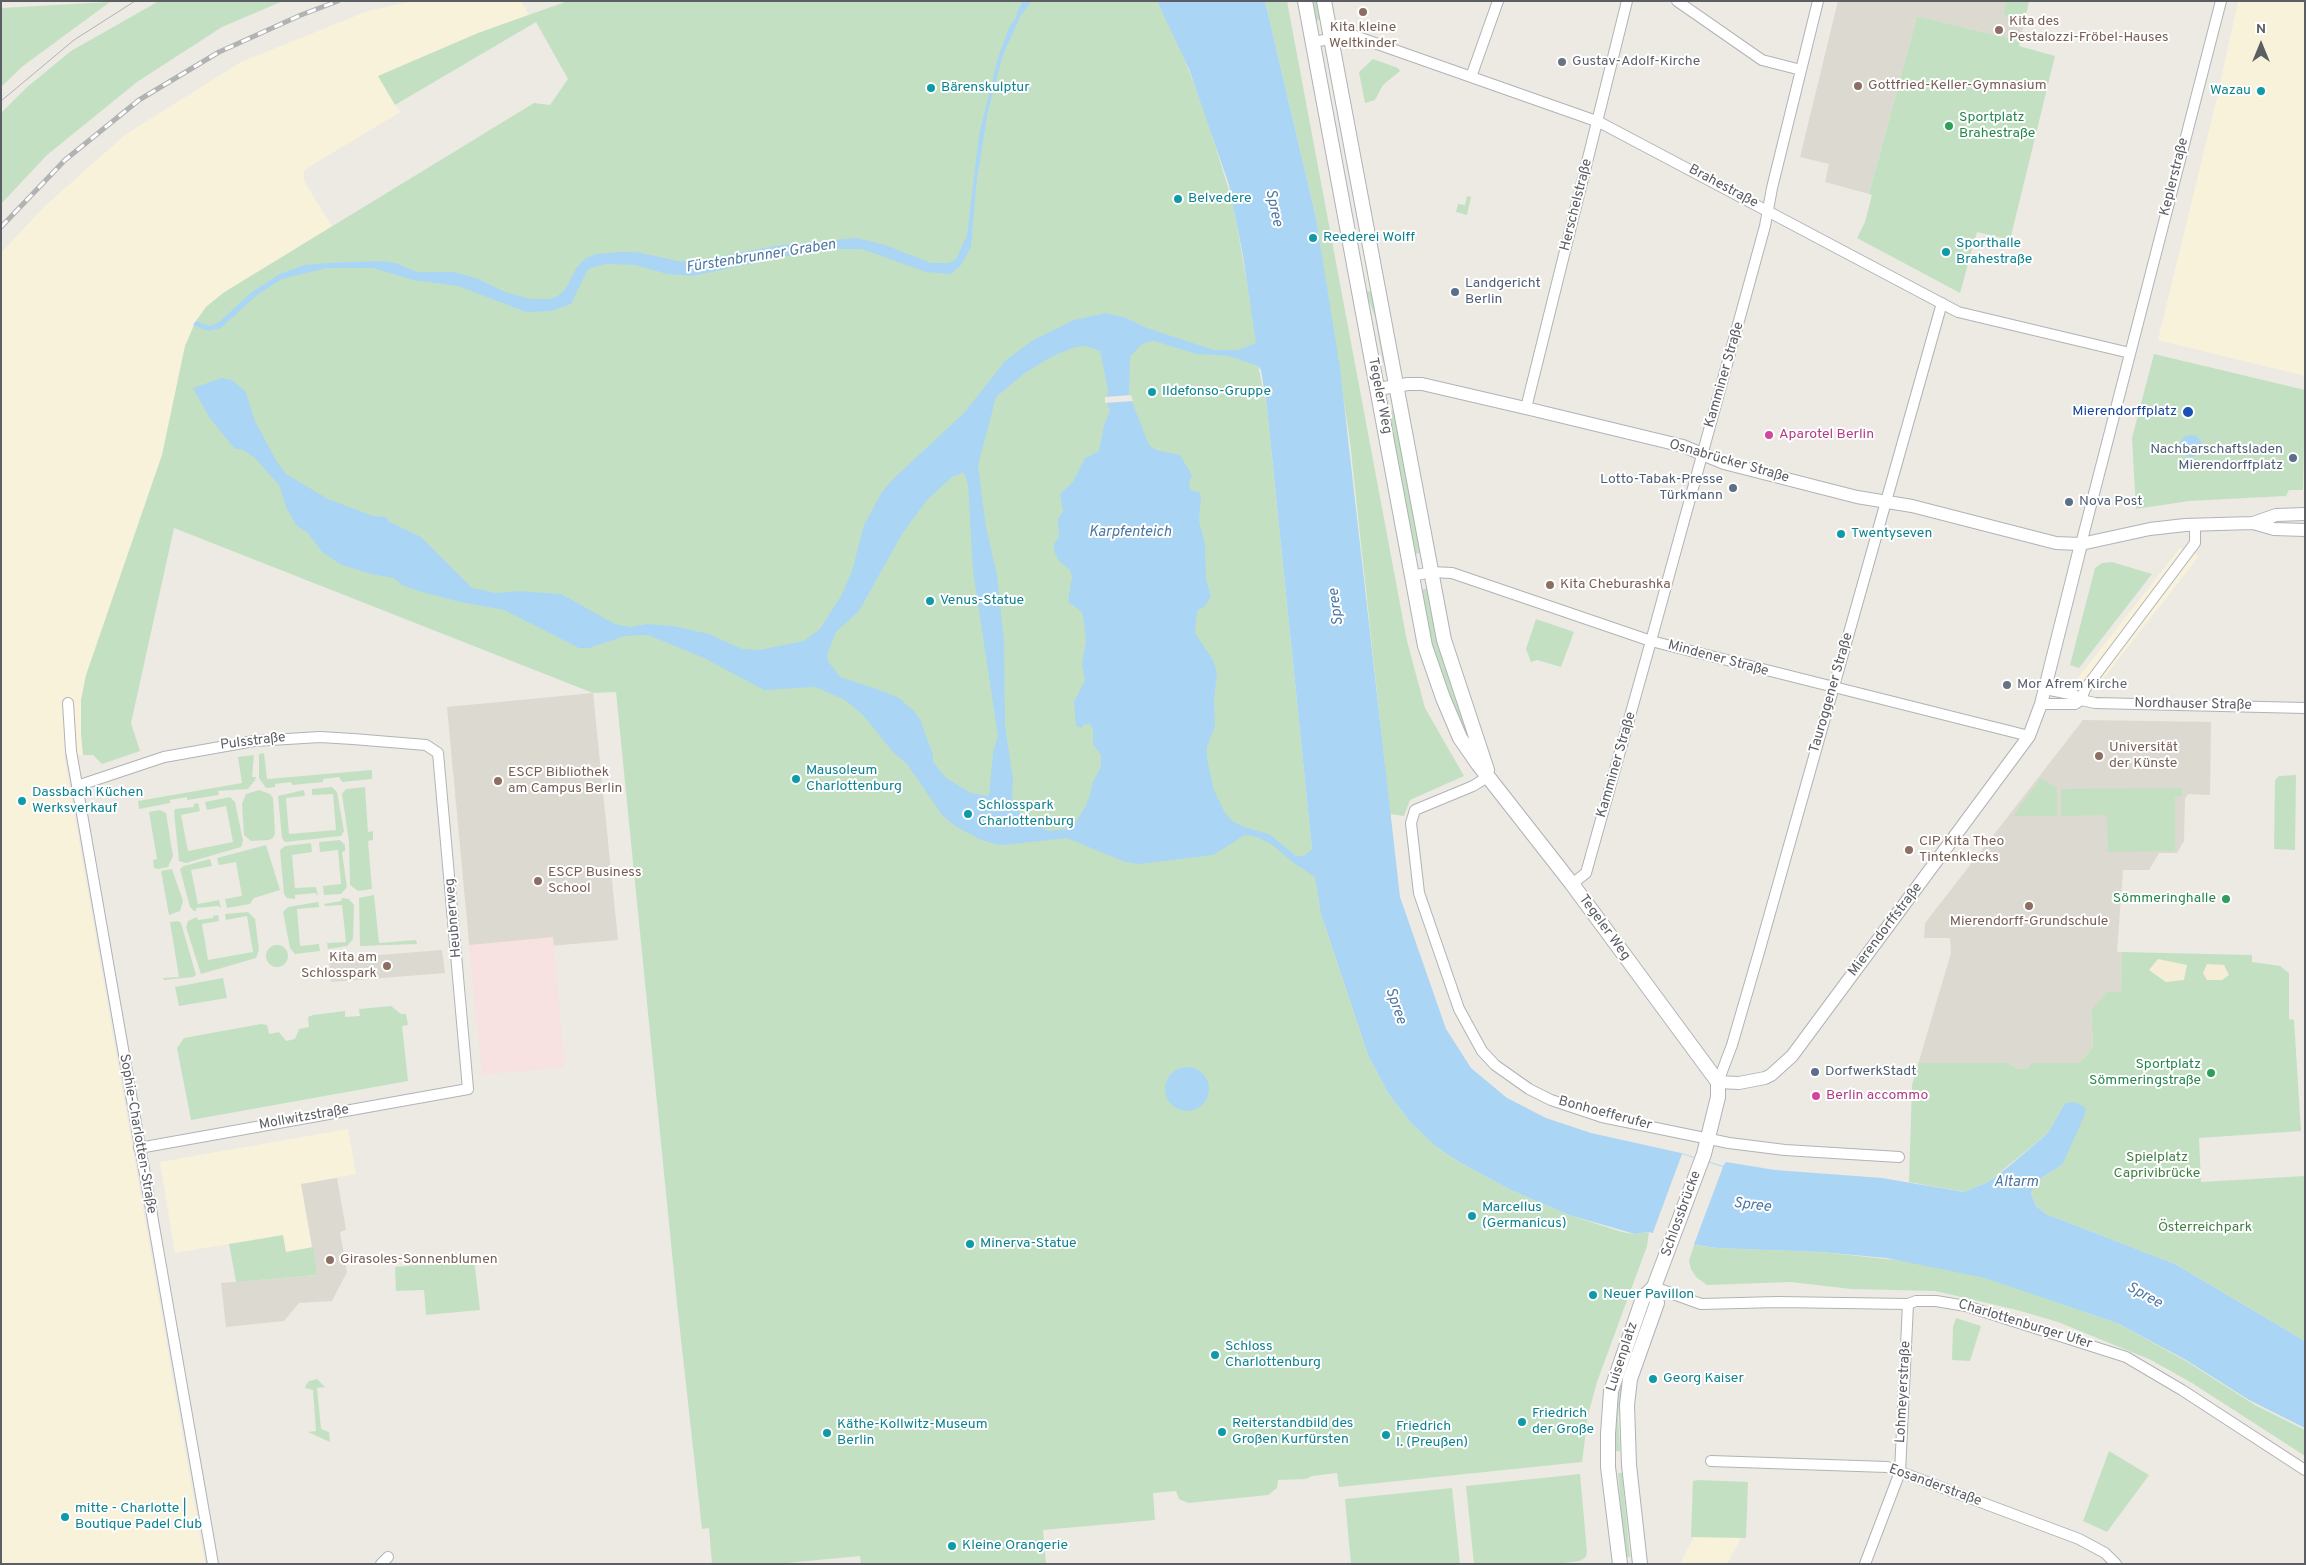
<!DOCTYPE html>
<meta charset="utf-8">
<style>
body{margin:0}
#map{position:relative;width:2306px;height:1565px;overflow:hidden;background:#eceae3;font-family:Overpass,sans-serif}
canvas{display:block}
.frame{position:absolute;inset:0;border:2px solid #5b5e62;pointer-events:none}
.north{position:absolute;left:2236px;top:20px;width:50px;height:50px;-webkit-text-stroke:4px #fff;paint-order:stroke;rotate:0deg;font-size:14px;font-weight:700;line-height:20px;text-align:center;color:#5b5e62}
.north::after{content:'';display:block;margin:auto;width:18px;height:22px;background:#5b5e62;clip-path:polygon(50% 0,100% 100%,50% 72%,0 100%)}
</style>
<div id="map">
<canvas width="2306" height="1565"></canvas>
<div class="frame"></div>
<div class="north">N</div>
</div>
<script>
const c = document.querySelector('canvas').getContext('2d');
c.lineJoin = 'round';
function paint(path, color) { c.fillStyle = color; c.fill(path, 'evenodd'); }
const poly = rows => new Path2D(rows.map(r => 'M' + r).join(''));
function trace(path, color, width, dash) { c.strokeStyle = color; c.lineWidth = width; c.lineCap = dash ? 'butt' : 'round'; c.setLineDash(dash || []); c.stroke(path); }
function write(font, color, halo, rows, align = 'center') {
  c.font = font + ' Overpass,sans-serif'; c.lineWidth = 4; c.setLineDash([]); c.textBaseline = 'middle'; c.strokeStyle = halo; c.fillStyle = color; for (const [text, x, y, turn = 0] of rows) {
    c.save(); c.translate(x, y); c.rotate((+turn || 0) * Math.PI / 180); c.textAlign = isNaN(turn) ? turn : align; if (halo) c.strokeText(text, 0, 0); c.fillText(text, 0, 0); c.restore();
  }
}
const commercial = poly([
 [414,1,521,1,529,15,478,33,378,76,400,112,304,170,304,181,332,226,223,293,206,307,194,323,185,346,162,455,86,675,81,700,81,734,83,755,64,755,205,1564,1,1564,1,253,45,206,125,135,241,62,368,11],
 [2305,1,2305,376,2158,340,2217,98,2238,2],
 [2180,548,2199,556,2095,689,2077,679],
 [348,1129,356,1174,301,1184,317,1275,236,1282,229,1244,175,1253,160,1162],
 [1694,1537,1741,1538,1727,1564,1680,1564]
]);
const education = poly([
 [1838,1,2006,1,2003,15,2025,20,2020,41,1917,16,1869,194,1825,182,1829,164,1800,157],
 [593,693,618,940,470,953,447,707],
 [2083,720,2211,722,2210,795,2188,794,2185,799,2184,841,2177,853,2159,853,2149,870,2123,870,2117,952,2122,952,2121,992,2091,1010,2093,1047,2079,1063,2033,1063,2028,1068,2018,1069,2008,1063,1922,1063,1919,1061,1951,953,1950,938,1924,938,1925,923],
 [442,950,445,973,331,982,329,959],
 [337,1178,346,1230,340,1232,347,1272,332,1301,299,1303,284,1321,226,1327,221,1283,317,1275,301,1184]
]);
const medical = poly([
 [553,937,565,1067,482,1075,469,945]
]);
const green = poly([
 [159,1,283,1,222,27,137,82,47,155,1,204,1,113,26,88,71,51],
 [568,1,1157,1,1180,47,1205,113,1233,203,1255,328,1258,365,1267,408,1312,849,1319,901,1324,923,1368,1055,1388,1093,1411,1123,1435,1146,1459,1162,1511,1190,1569,1215,1622,1232,1635,1234,1649,1232,1647,1246,1597,1382,1588,1415,1582,1462,1339,1487,1337,1473,1312,1476,1306,1479,1278,1480,1277,1488,1268,1495,1188,1503,1179,1499,1176,1491,1153,1493,1155,1520,1043,1530,1046,1564,861,1564,860,1556,776,1564,712,1564,709,1528,702,1529,677,1303,616,692,593,693,174,528,131,723,140,751,102,764,93,755,83,755,81,734,81,700,86,675,162,455,185,346,196,321,206,307,223,293,534,103,550,105,568,79,536,22,395,105,378,76,478,33],
 [1265,1,1287,1,1407,641,1425,708,1464,776,1410,800,1404,816,1390,814,1350,442,1316,218],
 [1310,1,1319,1,1323,19,1314,21],
 [2006,1,2029,1,2025,20,2003,15],
 [110,2,23,66,1,87,1,8],
 [1917,16,2020,41,2019,46,2055,56,2010,240,1977,232,1960,293,1857,238,1865,222,1872,195,1869,194],
 [1373,59,1398,68,1400,71,1383,85,1375,100,1365,103,1359,72],
 [1467,196,1471,197,1467,215,1456,212,1458,204,1465,205],
 [1365,290,1374,293,1387,362,1383,363,1375,317],
 [2154,354,2305,390,2303,490,2289,490,2286,496,2189,501,2136,509,2132,438],
 [1397,409,1423,553,1413,554,1388,411],
 [2112,562,2152,574,2079,668,2070,665,2095,568,2102,563],
 [1429,588,1478,754,1467,741,1434,656,1420,590],
 [1536,619,1574,632,1561,667,1537,660,1531,662,1526,649],
 [264,753,267,779,372,770,372,779,342,782,339,777,323,779,323,782,292,785,291,782,275,784,275,787,266,788,259,778,259,754],
 [254,755,252,777,256,777,255,780,248,789,218,791,219,795,187,800,187,797,170,800,170,803,139,809,138,801,242,783,238,757],
 [2296,775,2295,850,2274,849,2275,780,2279,776],
 [2041,778,2057,788,2057,816,2013,816],
 [332,787,337,792,344,831,341,836,285,842,282,838,278,796,304,790,305,796,286,798,289,834,336,830,333,794,312,795,312,789],
 [365,787,368,832,373,831,373,840,368,841,372,889,358,891,350,885,349,842,342,794,346,789],
 [2182,788,2182,796,2175,797,2175,851,2108,852,2107,815,2061,816,2061,789],
 [259,790,270,794,273,798,275,833,273,838,269,840,251,841,244,835,242,804,246,794],
 [230,797,235,802,243,841,241,847,186,863,179,861,174,812,175,809,194,807,194,804,198,803,200,811,181,815,188,851,233,842,226,806,207,810,205,802],
 [160,810,166,813,173,856,168,867,158,869,154,868,153,860,157,859,149,812],
 [340,840,345,845,345,851,342,852,347,887,341,894,324,895,323,886,341,884,338,850,320,852,319,842],
 [311,843,312,852,292,855,295,888,316,887,318,896,315,893,295,895,295,899,287,898,284,894,280,850,285,846],
 [266,845,280,890,254,898,250,904,227,908,225,899,242,896,236,862,219,865,217,858],
 [210,859,212,866,191,870,198,904,219,900,221,908,218,906,196,908,196,911,194,911,190,907,180,869,184,866],
 [172,869,183,901,180,911,169,915,161,871],
 [374,895,379,943,416,940,417,944,360,946,359,898],
 [342,898,349,899,354,905,353,939,347,946,328,949,327,943,346,942,342,905,325,906,324,904,341,901],
 [318,902,319,907,297,909,300,946,319,944,320,951,295,954,290,948,283,912,288,907],
 [248,912,255,919,259,950,256,958,201,974,186,927,188,921,197,917,198,920,213,918,213,916,218,915,219,921,202,924,208,960,253,952,247,916,226,920,225,914],
 [178,921,181,923,196,975,193,977,164,980,163,978,179,977,170,922],
 '266 956a11 11 0 1 1 22 0a11 11 0 1 1-22 0Z',
 [2122,952,2252,955,2252,962,2280,966,2289,973,2289,1019,2294,1020,2301,1131,2199,1138,2201,1182,2305,1176,2305,1341,2175,1264,2046,1214,2036,1206,2031,1193,2036,1181,2062,1165,2065,1103,2048,1133,1988,1182,1964,1192,1909,1182,1912,1085,1919,1061,1922,1063,2008,1063,2018,1069,2028,1068,2032,1063,2079,1063,2093,1047,2091,1010,2107,992,2121,992],
 [223,978,227,998,179,1006,175,987],
 [391,1006,401,1014,406,1014,408,1025,402,1026,408,1081,191,1120,177,1048,184,1038,261,1024,267,1025,269,1034,279,1032,286,1041,295,1039,299,1029,309,1027,308,1017,313,1015,345,1011,345,1017,360,1016,359,1009],
 [283,1235,286,1252,313,1247,317,1275,236,1282,229,1244],
 [1694,1245,1717,1248,1821,1252,1914,1262,1985,1277,2117,1323,2186,1361,2255,1405,2305,1430,2305,1456,2192,1383,2151,1360,2058,1322,2017,1310,1935,1291,1851,1289,1791,1282,1707,1285,1696,1277,1691,1269,1689,1261],
 [474,1259,480,1310,426,1315,424,1290,396,1291,395,1267],
 [1648,1302,1652,1304,1625,1377,1620,1395,1618,1417,1620,1451,1616,1451,1615,1401],
 [1956,1318,1981,1326,1970,1361,1952,1360,1953,1327],
 [317,1379,325,1387,317,1388,321,1429,329,1432,330,1442,308,1432,316,1431,313,1390,305,1388,306,1385,309,1381],
 [2109,1451,2149,1475,2107,1532,2083,1521],
 [1618,1473,1622,1473,1630,1557,1625,1557],
 [1580,1474,1587,1552,1586,1557,1580,1561,1555,1564,1474,1564,1466,1486],
 [1699,1480,1748,1482,1746,1538,1691,1537,1693,1481],
 [1452,1488,1460,1564,1351,1564,1345,1499]
]);
const sand = poly([
 [2158,959,2187,965,2184,980,2166,982,2149,970],
 [2207,964,2224,965,2229,975,2222,980,2207,980,2203,973]
]);
const water = poly([
 [1026,1,1032,1,1021,15,1003,55,988,111,977,179,971,247,961,265,951,274,926,272,862,249,823,249,692,276,667,274,635,265,606,264,590,268,587,271,571,304,551,311,526,312,458,286,413,280,373,268,327,268,282,279,257,295,221,328,208,331,193,325,196,321,209,326,218,323,252,292,280,274,304,265,328,263,382,261,396,263,417,272,455,272,478,279,505,292,531,299,550,299,558,296,566,288,577,267,586,258,597,254,620,252,636,252,678,261,692,262,780,245,857,238,885,245,931,263,949,263,956,259,967,235,979,135,998,57,1009,28],
 [1157,1,1265,1,1316,218,1340,368,1400,897,1446,1029,1471,1068,1507,1098,1546,1118,1591,1133,1681,1153,1723,1166,1726,1162,1775,1170,1882,1178,1964,1192,1988,1182,2008,1167,2048,1133,2065,1103,2075,1102,2086,1108,2084,1117,2062,1165,2036,1181,2031,1193,2036,1206,2046,1214,2175,1264,2305,1341,2305,1428,2249,1400,2186,1360,2117,1323,1985,1278,1886,1258,1821,1252,1717,1248,1689,1244,1649,1232,1635,1234,1569,1215,1511,1190,1459,1162,1435,1146,1411,1123,1388,1093,1368,1055,1321,914,1315,877,1295,864,1271,844,1257,837,1245,835,1213,855,1139,864,1125,862,1067,838,1004,845,994,844,979,839,955,826,942,815,907,764,892,751,863,715,845,700,815,687,764,690,704,658,648,635,625,636,589,648,579,648,504,610,460,602,415,590,402,585,394,578,371,574,340,564,322,552,308,533,296,525,286,507,279,485,255,458,241,449,235,449,209,417,193,388,222,378,232,380,246,392,254,419,277,462,286,474,328,499,373,516,387,517,388,521,421,537,472,588,496,593,519,591,561,594,615,624,631,627,647,624,673,626,709,634,742,649,759,650,804,641,820,629,841,596,852,571,864,525,882,492,893,479,964,413,1006,360,1033,340,1074,320,1106,313,1126,318,1147,328,1214,350,1238,350,1256,343,1243,256,1229,185,1189,69],
 [1154,341,1197,354,1229,356,1258,366,1261,370,1267,408,1312,849,1304,856,1296,856,1269,834,1244,827,1232,821,1224,811,1214,790,1207,759,1207,747,1215,726,1214,699,1217,672,1213,660,1195,633,1197,611,1205,606,1211,596,1206,579,1205,545,1199,520,1201,496,1200,493,1191,490,1189,483,1192,475,1180,455,1156,450,1149,445,1129,394,1130,357,1142,344],
 [1086,346,1100,351,1108,390,1106,400,1110,411,1104,425,1099,451,1085,458,1073,482,1060,494,1063,512,1058,518,1059,537,1054,544,1054,551,1059,561,1069,569,1072,576,1068,602,1081,611,1083,616,1086,641,1082,665,1085,680,1074,702,1076,726,1081,728,1085,724,1090,724,1093,729,1093,744,1101,755,1101,766,1092,784,1090,795,1085,807,1076,822,1066,829,1048,831,1023,817,1012,801,1013,780,1005,725,1004,642,997,575,986,527,978,466,996,397,1025,373,1051,357,1075,347],
 [962,473,965,474,968,485,973,571,998,736,993,752,989,796,971,793,946,778,933,762,933,755,920,719,913,710,899,698,885,692,840,677,828,661,827,655,836,632,859,611,902,534,927,500,952,477],
 '2180 446a11 11 0 1 1 22 0a11 11 0 1 1-22 0Z',
 '1165 1089a22 22 0 1 1 44 0a22 22 0 1 1-44 0Z'
]);
const pier = poly([
 [1131,395,1133,401,1105,403,1105,397],
 [1682,1154,1723,1167,1693,1247,1652,1235]
]);
const stream = poly([
 [1018,14,1024,1]
]);
const minor = poly([
 [1677,1,1762,60,1801,70],
 [1313,42,1352,35,1599,122,1958,312,2130,353],
 [1471,77,1498,1],
 [1526,408,1627,1],
 [2081,544,2221,1],
 [1412,576,1431,572,1452,573,1651,641,2029,736],
 [2045,689,2075,695,2081,700,2095,703,2305,708],
 [2081,700,2085,689,2195,543,2195,525],
 [68,703,71,751,213,1564],
 [2041,704,2075,704,2081,700],
 [1489,776,1473,786,1415,810,1411,823,1419,893,1459,1009,1482,1051,1495,1065,1529,1089,1551,1100,1602,1117,1729,1143,1785,1150,1899,1157],
 [77,786,164,757,254,741,320,737,353,739,426,745,438,753,468,1089,139,1148],
 [1572,884,1586,873,1651,641,1765,226,1772,188,1818,1],
 [1718,1082,1732,1045,1759,952,1942,303],
 [1654,1287,1701,1304,1778,1302,1908,1304,1916,1301,1936,1301,1966,1306,2126,1357,2182,1390,2305,1470],
 [1711,1461,1887,1467,2079,1539,2105,1553,2116,1564],
 [381,1564,388,1557],
 [1865,1564,1900,1472,1908,1304]
]);
const tertiary = poly([
 [1378,389,1408,384,1422,384,1534,410,1683,446,1724,463,1857,497,1912,506,2056,543,2081,544,2150,529,2185,525,2253,523,2274,529,2305,530],
 [2253,523,2276,515,2305,514],
 [1718,1082,1739,1083,1765,1078,1771,1075,1792,1056,2029,736,2041,704,2081,544]
]);
const secondary = poly([
 [1305,1,1425,646,1443,698,1460,738,1478,764,1572,884,1718,1082,1718,1097,1704,1154,1654,1287,1643,1298,1611,1391,1608,1434,1608,1467,1620,1564],
 [1324,1,1444,640,1487,770],
 [1640,1564,1629,1465,1627,1405,1630,1379,1657,1303,1654,1287]
]);
const tram = poly([
 [1,101,74,40,135,1]
]);
const rail = poly([
 [1,227,65,160,139,100,219,52,301,15,338,1]
]);
const markers = [
 [1363,12,5,"#8d6e63"],
 [1999,30,5,"#8d6e63"],
 [1562,62,5,"#6b7280"],
 [1858,86,5,"#8d6e63"],
 [931,88,5,"#0f9aa8"],
 [2261,91,5,"#0f9aa8"],
 [1949,126,5,"#2e9e5b"],
 [1178,199,5,"#0f9aa8"],
 [1313,238,5,"#0f9aa8"],
 [1946,252,5,"#0f9aa8"],
 [1455,292,5,"#5c6f8a"],
 [1152,392,5,"#0f9aa8"],
 [2188,412,6,"#1a4fb4"],
 [1769,435,5,"#d1479c"],
 [2293,458,5,"#5c6f8a"],
 [1733,488,5,"#5c6f8a"],
 [2069,502,5,"#5c6f8a"],
 [1841,534,5,"#0f9aa8"],
 [1550,585,5,"#8d6e63"],
 [930,601,5,"#0f9aa8"],
 [2007,685,5,"#6b7280"],
 [2099,756,5,"#8d6e63"],
 [796,779,5,"#0f9aa8"],
 [498,781,5,"#8d6e63"],
 [22,801,5,"#0f9aa8"],
 [968,814,5,"#0f9aa8"],
 [1909,850,5,"#8d6e63"],
 [538,881,5,"#8d6e63"],
 [2226,899,5,"#2e9e5b"],
 [2029,906,5,"#8d6e63"],
 [387,966,5,"#8d6e63"],
 [1815,1072,5,"#5c6f8a"],
 [2211,1073,5,"#2e9e5b"],
 [1816,1096,5,"#d1479c"],
 [1472,1216,5,"#0f9aa8"],
 [970,1244,5,"#0f9aa8"],
 [330,1260,5,"#8d6e63"],
 [1593,1295,5,"#0f9aa8"],
 [1215,1355,5,"#0f9aa8"],
 [1653,1379,5,"#0f9aa8"],
 [1522,1422,5,"#0f9aa8"],
 [1222,1432,5,"#0f9aa8"],
 [827,1433,5,"#0f9aa8"],
 [1386,1435,5,"#0f9aa8"],
 [65,1517,5,"#0f9aa8"],
 [952,1546,5,"#0f9aa8"]
];
const educationNames = [
 ["Kita des",2009,22],
 ["Pestalozzi-Fröbel-Hauses",2009,38],
 ["Kita kleine",1363,28,"center"],
 ["Weltkinder",1363,44,"center"],
 ["Gottfried-Keller-Gymnasium",1868,86],
 ["Kita Cheburashka",1560,585],
 ["Universität",2109,748],
 ["der Künste",2109,764],
 ["ESCP Bibliothek",508,773],
 ["am Campus Berlin",508,789],
 ["CIP Kita Theo",1919,842],
 ["Tintenklecks",1919,858],
 ["ESCP Business",548,873],
 ["School",548,889],
 ["Mierendorff-Grundschule",2029,922,"center"],
 ["Kita am",377,958,"right"],
 ["Schlosspark",377,974,"right"],
 ["Girasoles-Sonnenblumen",340,1260]
];
const worshipNames = [
 ["Gustav-Adolf-Kirche",1572,62],
 ["Mor Afrem Kirche",2017,685]
];
const cultureNames = [
 ["Bärenskulptur",941,88],
 ["Wazau",2251,91,"right"],
 ["Belvedere",1188,199],
 ["Reederei Wolff",1323,238],
 ["Sporthalle",1956,244],
 ["Brahestraße",1956,260],
 ["Ildefonso-Gruppe",1162,392],
 ["Twentyseven",1851,534],
 ["Venus-Statue",940,601],
 ["Mausoleum",806,771],
 ["Charlottenburg",806,787],
 ["Dassbach Küchen",32,793],
 ["Werksverkauf",32,809],
 ["Schlosspark",978,806],
 ["Charlottenburg",978,822],
 ["Marcellus",1482,1208],
 ["(Germanicus)",1482,1224],
 ["Minerva-Statue",980,1244],
 ["Neuer Pavillon",1603,1295],
 ["Schloss",1225,1347],
 ["Charlottenburg",1225,1363],
 ["Georg Kaiser",1663,1379],
 ["Friedrich",1532,1414],
 ["der Große",1532,1430],
 ["Reiterstandbild des",1232,1424],
 ["Großen Kurfürsten",1232,1440],
 ["Käthe-Kollwitz-Museum",837,1425],
 ["Berlin",837,1441],
 ["Friedrich",1396,1427],
 ["I. (Preußen)",1396,1443],
 ["mitte - Charlotte |",75,1509],
 ["Boutique Padel Club",75,1525],
 ["Kleine Orangerie",962,1546]
];
const leisureNames = [
 ["Sportplatz",1959,118,"left"],
 ["Brahestraße",1959,134,"left"],
 ["Sömmeringhalle",2216,899],
 ["Sportplatz",2201,1065],
 ["Sömmeringstraße",2201,1081]
];
const streetNames = [
 ["Keplerstraße",2175,177,-76],
 ["Brahestraße",1723,187,28],
 ["Herschelstraße",1577,205,-76],
 ["Kamminer Straße",1725,375,-74],
 ["Tegeler Weg",1379,396,79],
 ["Osnabrücker Straße",1729,462,16],
 ["Mindener Straße",1718,659,15],
 ["Tauroggener Straße",1832,693,-74],
 ["Nordhauser Straße",2193,705,1],
 ["Pulsstraße",253,742,-7],
 ["Kamminer Straße",1617,765,-74],
 ["Heubnerweg",454,918,-95],
 ["Tegeler Weg",1604,928,54],
 ["Mierendorffstraße",1886,930,-53],
 ["Bonhoefferufer",1605,1114,15],
 ["Mollwitzstraße",304,1118,-10],
 ["Sophie-Charlotten-Straße",137,1134,80],
 ["Schlossbrücke",1682,1214,-70],
 ["Charlottenburger Ufer",2025,1325,17],
 ["Luisenplatz",1623,1357,-72],
 ["Lohmeyerstraße",1904,1392,-87],
 ["Eosanderstraße",1935,1486,20]
];
const serviceNames = [
 ["Landgericht",1465,284],
 ["Berlin",1465,300],
 ["Nachbarschaftsladen",2283,450,"right"],
 ["Mierendorffplatz",2283,466,"right"],
 ["Lotto-Tabak-Presse",1723,480,"right"],
 ["Türkmann",1723,496,"right"],
 ["Nova Post",2079,502],
 ["DorfwerkStadt",1825,1072]
];
const transitNames = [
 ["Mierendorffplatz",2177,412]
];
const hotelNames = [
 ["Aparotel Berlin",1779,435],
 ["Berlin accommo",1826,1096]
];
const parkNames = [
 ["Spielplatz",2157,1158],
 ["Caprivibrücke",2157,1174],
 ["Österreichpark",2205,1228]
];
const waterNames = [
 ["Spree",1273,208,78],
 ["Fürstenbrunner Graben",761,257,-9],
 ["Karpfenteich",1130,533],
 ["Spree",1337,607,-97],
 ["Spree",1395,1006,71],
 ["Altarm",2016,1183],
 ["Spree",1752,1206,7],
 ["Spree",2144,1296,29]
];
paint(commercial, '#f9f2db');
paint(education, '#dcd9d1');
paint(medical, '#f7e2e1');
paint(green, '#c3e1c2');
paint(sand, '#f5edd5');
paint(water, '#abd5f4');
paint(pier, '#eceae3');
trace(stream, '#abd5f4', 3);
trace(minor, '#b0b3b7', 12);
trace(tertiary, '#b0b3b7', 14);
trace(secondary, '#b0b2b6', 16);
trace(minor, '#fff', 10);
trace(tertiary, '#fff', 12);
trace(secondary, '#fff', 14);
trace(tram, '#b1b2b2', 1);
trace(rail, '#b1b2b2', 5);
trace(rail, '#fff', 3, [9]);
for (const [x, y, r, color] of markers) { const dot = new Path2D(); dot.arc(x, y, r, 0, 2 * Math.PI); c.fillStyle = color; c.fill(dot); trace(dot, '#fff', 2); }
write('14px', '#785e54', '#fff', educationNames, 'left');
write('14px', '#5b616d', '#fff', worshipNames, 'left');
write('14px', '#0d838f', '#fff', cultureNames, 'left');
write('14px', '#27864d', '#fff', leisureNames, 'right');
write('14px', '#5b5e62', '#fff', streetNames);
write('14px', '#4e5e75', '#fff', serviceNames, 'left');
write('14px', '#164399', '#fff', transitNames, 'right');
write('14px', '#b23c85', '#fff', hotelNames, 'left');
write('14px', '#3f7d41', '#fff', parkNames);
write('italic 15px', '#4b77a4', '#fff', waterNames);
</script>
